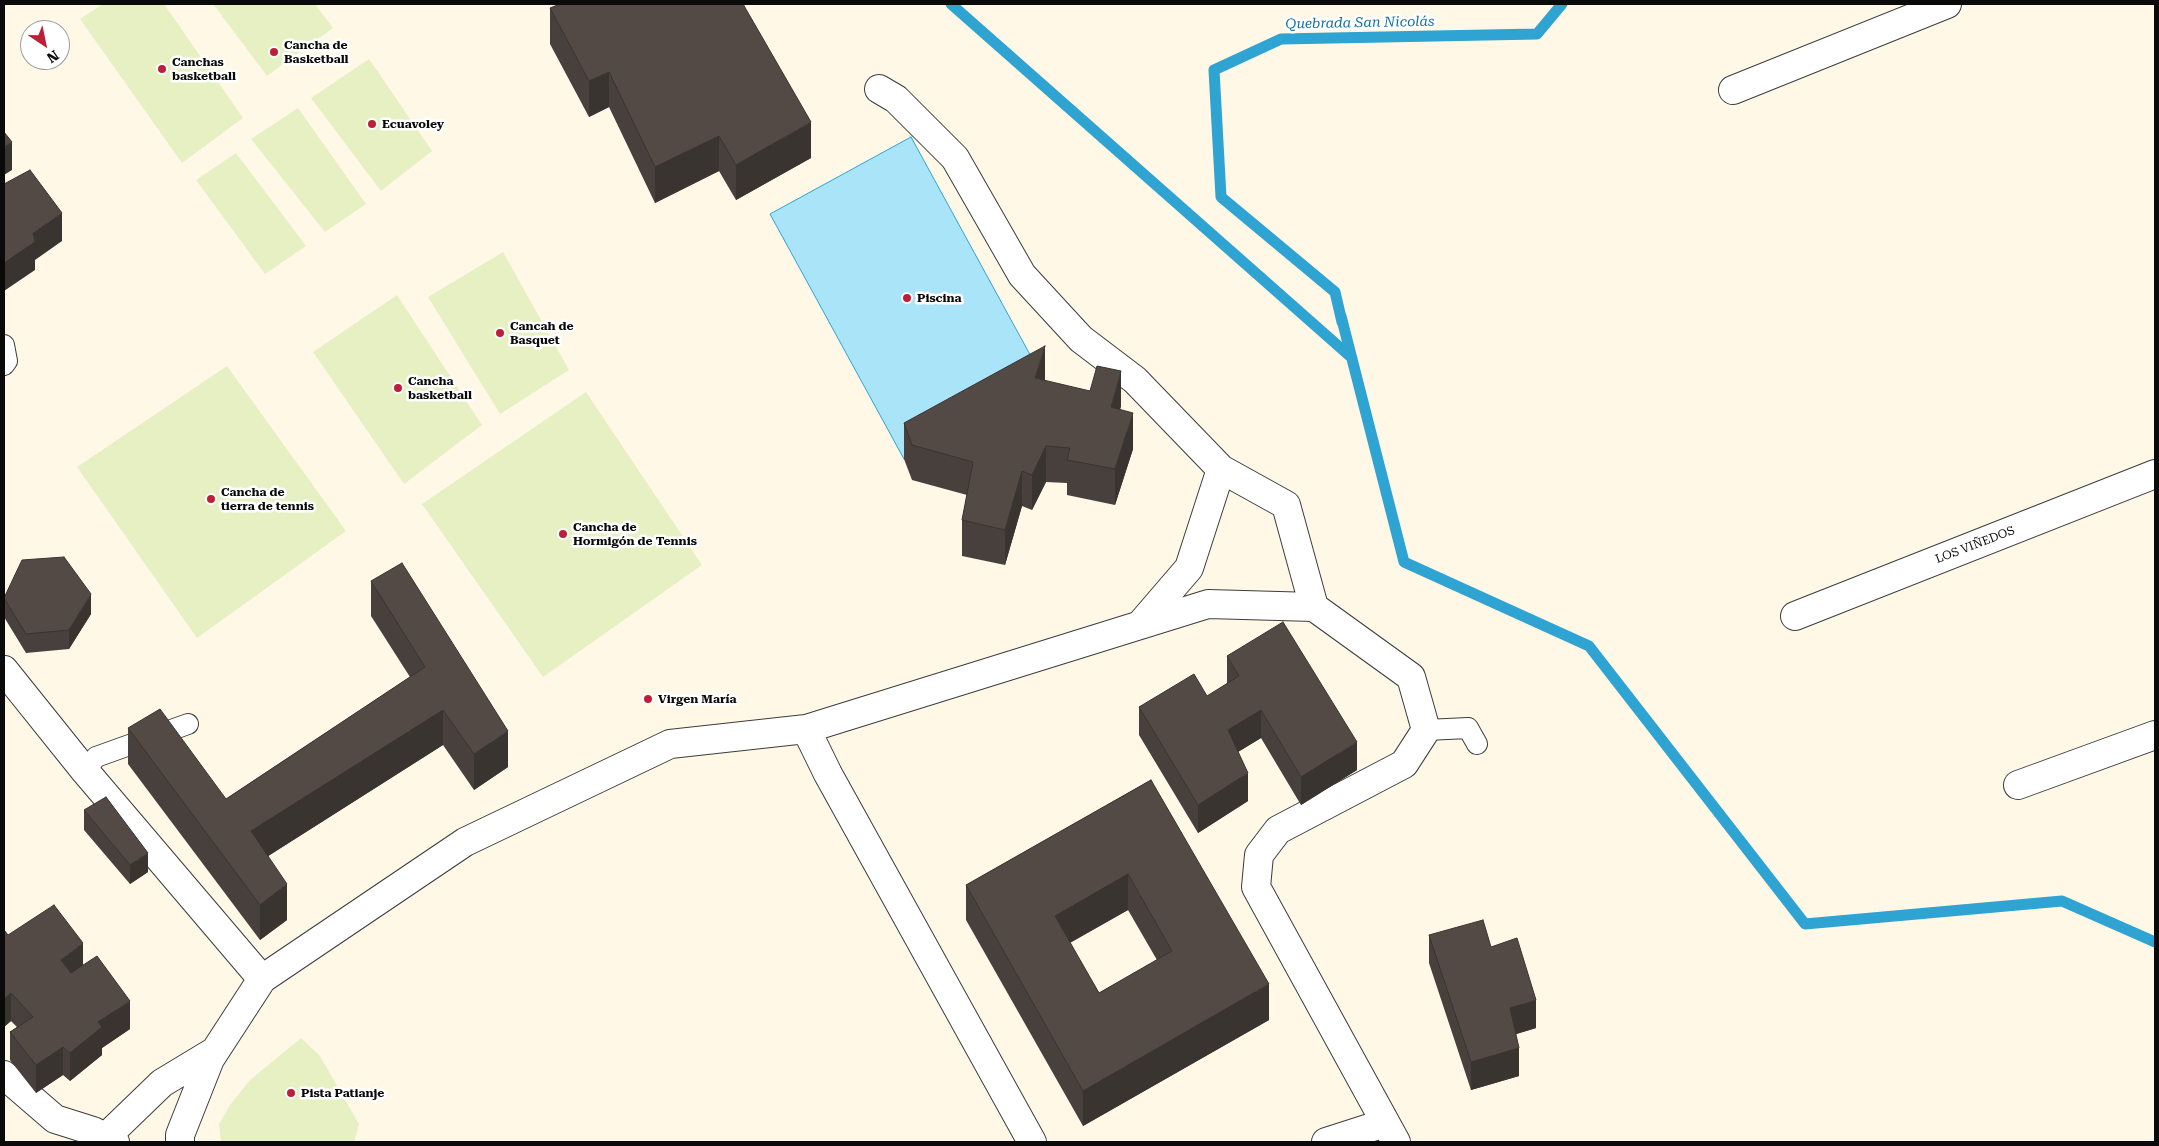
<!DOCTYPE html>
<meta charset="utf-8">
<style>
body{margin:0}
#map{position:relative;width:2159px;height:1146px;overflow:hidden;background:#fff8e7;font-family:"Roboto Serif",serif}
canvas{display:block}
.frame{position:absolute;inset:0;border:5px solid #0a0a0a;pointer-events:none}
.north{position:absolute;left:20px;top:20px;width:50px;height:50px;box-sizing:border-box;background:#fff;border:1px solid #9d9d9d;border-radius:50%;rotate:146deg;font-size:14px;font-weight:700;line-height:20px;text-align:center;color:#0a0a0a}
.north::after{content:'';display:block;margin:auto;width:18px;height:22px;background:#bd1f39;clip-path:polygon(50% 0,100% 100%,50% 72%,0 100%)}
</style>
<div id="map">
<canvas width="2159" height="1146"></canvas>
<div class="frame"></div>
<div class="north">N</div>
</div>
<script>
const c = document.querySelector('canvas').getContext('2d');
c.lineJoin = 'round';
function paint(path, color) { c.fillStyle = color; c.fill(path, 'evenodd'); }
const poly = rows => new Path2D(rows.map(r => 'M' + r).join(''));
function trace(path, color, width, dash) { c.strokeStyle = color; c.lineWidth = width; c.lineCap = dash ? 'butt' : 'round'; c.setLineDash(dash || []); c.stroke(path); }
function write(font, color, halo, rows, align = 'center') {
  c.font = font + ' "Roboto Serif",serif'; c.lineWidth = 5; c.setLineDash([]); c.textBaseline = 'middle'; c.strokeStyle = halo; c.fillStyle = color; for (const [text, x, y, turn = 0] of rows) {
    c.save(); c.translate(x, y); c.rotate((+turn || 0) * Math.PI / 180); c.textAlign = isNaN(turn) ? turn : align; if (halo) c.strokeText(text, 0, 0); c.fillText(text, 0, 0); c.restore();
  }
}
const pitch = poly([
 [103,4,164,4,243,118,182,163,80,19],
 [213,4,315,4,333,28,267,76],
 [369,59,432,151,381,191,311,98],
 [298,108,366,204,325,232,251,139],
 [236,153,306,246,265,274,196,180],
 [503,252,569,370,500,414,428,297],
 [397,295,482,425,404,484,313,352],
 [227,366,346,531,197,638,77,467],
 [586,392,702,565,543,677,422,504],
 [301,1038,320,1056,359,1124,354,1142,221,1142,219,1124,230,1105,250,1080]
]);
const water = poly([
 [911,137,1045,382,904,459,770,214,911,137]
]);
const stream = poly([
 [951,4,1352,358],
 [1341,316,1404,562,1589,646,1805,924,2062,901,2155,942],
 [1342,322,1335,292,1221,197,1214,70,1281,39,1537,34,1562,4]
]);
const lane = poly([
 [4,345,7,361,4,365],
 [1426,730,1468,728,1477,744],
 [85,771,96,757,188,724]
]);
const street = poly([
 [879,89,896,99,955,158,1022,275,1081,339,1135,380,1221,469],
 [1733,90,1947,4],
 [1795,616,2155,474],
 [1140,625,1189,568,1221,469,1286,505,1314,607],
 [4,670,85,771,262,979],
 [806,729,1208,604,1314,607,1411,677,1426,730,1404,764,1278,830,1259,855,1256,887,1396,1142],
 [2018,785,2155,735],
 [4,1075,55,1119,93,1131,115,1142],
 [106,1137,162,1083,215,1051],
 [180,1142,180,1135,210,1059,262,979,465,842,670,744,806,729,828,774,1032,1142],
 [1326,1142,1385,1123]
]);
const wall = poly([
 [550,8,811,158,736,200,719,171,655,203,609,107,589,117,550,44],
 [1045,381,1121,406,1120,409,1133,449,1115,505,1067,495,1067,483,1046,482,1032,510,1022,506,1005,565,962,556,962,520,967,495,912,480,904,459,904,423],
 [371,581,508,767,474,790,443,745,268,856,287,920,260,940,128,764,128,728,226,799,410,677,371,616],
 [4,598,91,614,69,649,26,653,4,617],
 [1227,656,1357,770,1301,805,1261,738,1238,752,1248,801,1198,833,1139,735,1139,707,1207,696,1227,684],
 [1151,780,1269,1020,1083,1126,966,920,966,885],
 [1128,910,1157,960,1099,993,1070,943],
 [84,810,148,872,130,884,84,830],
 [4,930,8,935,83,965,130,1029,102,1048,102,1055,70,1081,63,1075,36,1093,10,1060,10,1032,17,1027,11,1021,4,1027],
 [1429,935,1491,947,1536,1028,1516,1034,1519,1076,1471,1090,1429,963]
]);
const shadedWall = poly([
 [609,72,609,107,589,117,589,81],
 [811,122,811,158,736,200,736,165],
 [719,136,719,171,655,203,655,167],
 [12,142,12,170,4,175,4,147],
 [62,213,62,241,35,260,35,270,4,291,4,263,33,233],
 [1045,346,1045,382,1035,378],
 [1121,371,1121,406,1111,442,1111,407],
 [1133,413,1133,449,1115,505,1115,469],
 [1046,446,1046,482,1032,510,1032,475],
 [1022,471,1022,506,1005,565,1005,530],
 [91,594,91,614,69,649,69,630],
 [443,710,443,745,251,867,251,831],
 [1261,710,1261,738,1228,758,1228,730],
 [508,731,508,767,474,790,474,754],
 [1357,742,1357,770,1301,805,1301,777],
 [1248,773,1248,801,1198,833,1198,805],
 [148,853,148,872,130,884,130,865],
 [1128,874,1128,910,1055,951,1055,916],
 [287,884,287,920,260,940,260,905],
 [83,943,83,971,61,988,61,960],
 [1269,984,1269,1020,1083,1126,1083,1091],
 [11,993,11,1021,4,1027,4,999],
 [1536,1000,1536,1028,1510,1036,1510,1008],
 [130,1001,130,1029,102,1048,102,1055,70,1081,70,1053,98,1022],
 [63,1047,63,1075,36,1093,36,1065],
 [1519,1048,1519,1076,1471,1090,1471,1062]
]);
const building = poly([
 [560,4,743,4,811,122,736,165,719,136,655,167,609,72,589,81,550,8,560,4],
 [4,132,12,142,4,147,4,132],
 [30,170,62,213,33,233,35,242,4,263,4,184,30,170],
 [1045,346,1035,378,1090,391,1097,366,1121,371,1111,407,1133,413,1115,469,1067,460,1070,448,1046,446,1032,475,1022,471,1005,530,962,520,973,462,912,445,904,423,1045,346],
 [64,557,91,594,69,630,26,634,4,598,22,560,64,557],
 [402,563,508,731,474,754,443,710,251,831,287,884,260,905,128,728,160,709,226,799,425,667,371,581,402,563],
 [1283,622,1357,742,1301,777,1261,710,1228,730,1248,773,1198,805,1139,707,1194,674,1207,696,1239,676,1227,656,1283,622],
 [1151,780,1269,984,1083,1091,966,885,1151,780],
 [1128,874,1172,951,1099,993,1055,916,1128,874],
 [106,797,148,853,130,865,84,810,106,797],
 [54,905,83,943,61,960,71,973,97,956,130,1001,98,1022,102,1027,70,1053,63,1047,36,1065,10,1032,33,1017,11,993,4,999,4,930,8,935,54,905],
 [1483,920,1491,947,1517,938,1536,1000,1510,1008,1519,1048,1471,1062,1429,935,1483,920]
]);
const markers = [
 [274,52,5,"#bd1f39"],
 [162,69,5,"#bd1f39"],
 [372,124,5,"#bd1f39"],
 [907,298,5,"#bd1f39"],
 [500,333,5,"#bd1f39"],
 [398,388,5,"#bd1f39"],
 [211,499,5,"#bd1f39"],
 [563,534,5,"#bd1f39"],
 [648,699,5,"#bd1f39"],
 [291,1093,5,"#bd1f39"]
];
const poiNames = [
 ["Cancha de",284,45],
 ["Basketball",284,59],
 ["Canchas",172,62],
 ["basketball",172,76],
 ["Ecuavoley",382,124],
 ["Piscina",917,298],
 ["Cancah de",510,326],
 ["Basquet",510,340],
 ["Cancha",408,381],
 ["basketball",408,395],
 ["Cancha de",221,492],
 ["tierra de tennis",221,506],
 ["Cancha de",573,527],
 ["Hormigón de Tennis",573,541],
 ["Virgen María",658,699],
 ["Pista Patianje",301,1093]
];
const streetNames = [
 ["LOS VIÑEDOS",1975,545,-21]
];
const waterNames = [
 ["Quebrada San Nicolás",1360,23,-1]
];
paint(pitch, '#e6f0c3');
paint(water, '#aae4f8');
trace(water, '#2fa3d1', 1);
trace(stream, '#2fa3d1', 11);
trace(lane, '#3d3d3d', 22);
trace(street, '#3d3d3d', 30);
trace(lane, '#fff', 20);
trace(street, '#fff', 28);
paint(wall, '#47403c');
paint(shadedWall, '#3a3431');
paint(building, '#534a46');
trace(building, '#3a3431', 1);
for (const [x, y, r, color] of markers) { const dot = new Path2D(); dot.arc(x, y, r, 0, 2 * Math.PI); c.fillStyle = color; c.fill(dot); trace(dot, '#fff', 2); }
write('bold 12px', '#0a0a0a', '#fff', poiNames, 'left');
write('12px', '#0a0a0a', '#fff', streetNames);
write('italic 14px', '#11719e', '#fff', waterNames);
</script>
